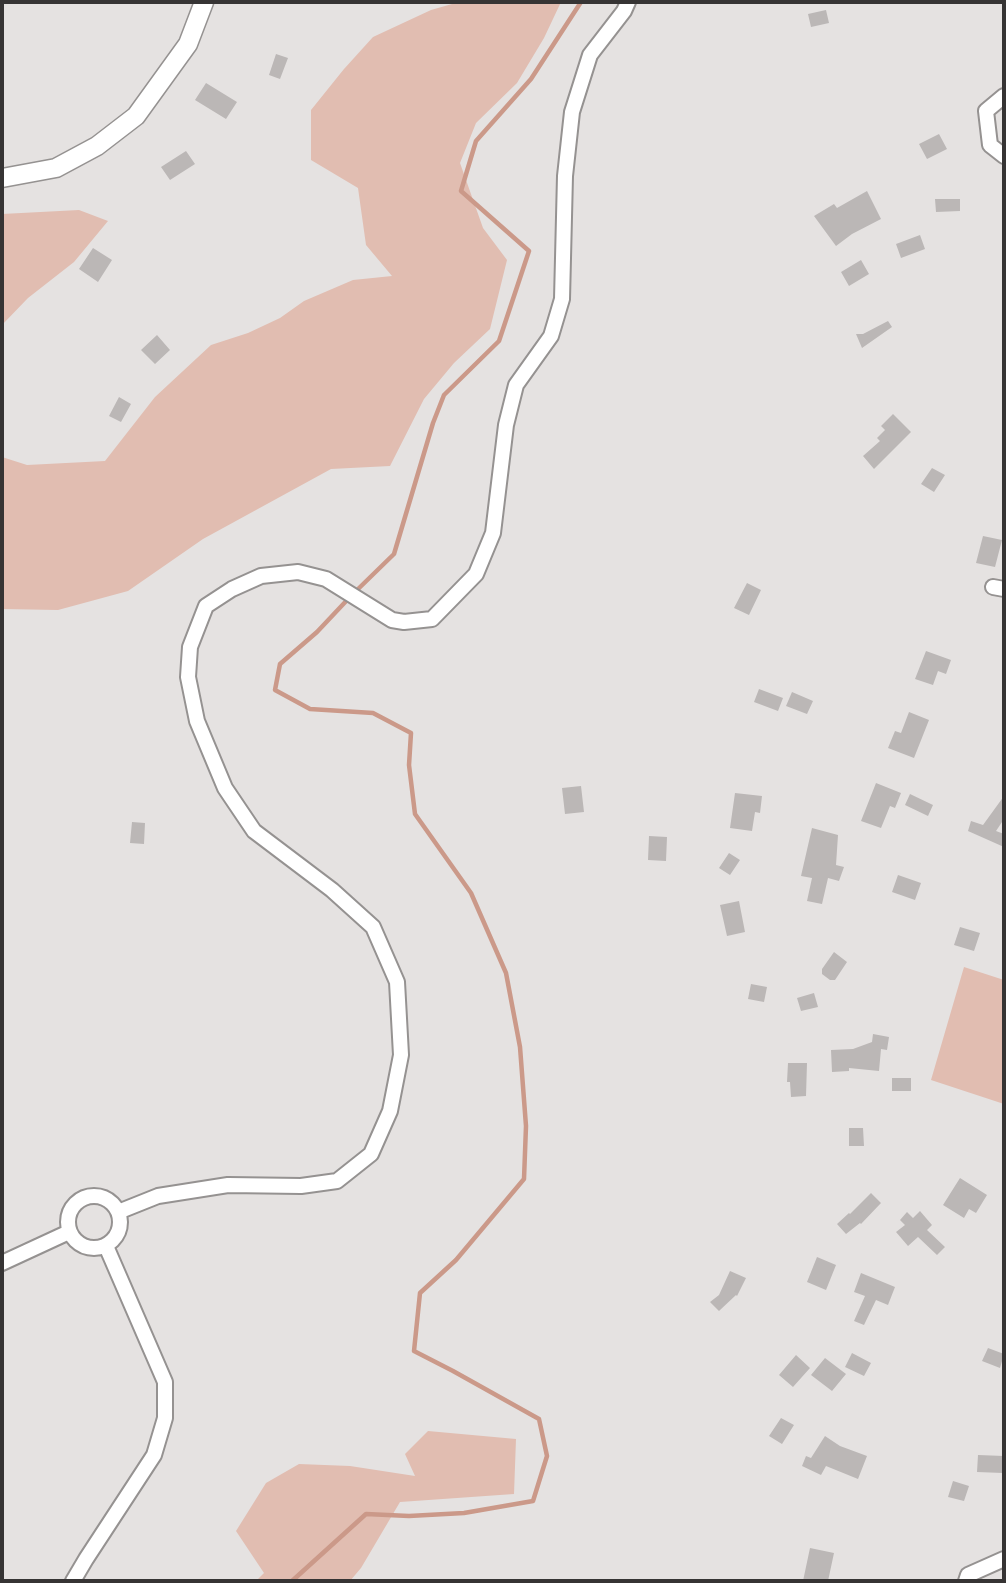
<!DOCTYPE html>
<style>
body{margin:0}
#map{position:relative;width:1006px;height:1583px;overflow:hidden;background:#e5e2e1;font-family:"Source Sans 3",sans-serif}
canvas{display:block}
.frame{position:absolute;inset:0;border:4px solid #363434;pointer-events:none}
</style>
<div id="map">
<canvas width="1006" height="1583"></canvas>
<div class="frame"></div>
</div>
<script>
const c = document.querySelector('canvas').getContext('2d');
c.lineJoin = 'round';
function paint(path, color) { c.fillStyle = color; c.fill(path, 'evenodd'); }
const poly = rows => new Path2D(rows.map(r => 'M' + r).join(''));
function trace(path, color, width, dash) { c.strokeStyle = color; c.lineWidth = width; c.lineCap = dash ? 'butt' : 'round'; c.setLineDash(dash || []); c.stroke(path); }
const green = poly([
 [459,2,561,2,544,38,517,83,476,123,460,163,483,228,507,260,490,329,454,363,424,399,390,466,331,469,203,539,128,591,58,610,2,609,2,457,27,465,105,461,155,397,211,345,248,333,280,318,304,301,353,280,392,276,366,245,358,188,311,160,311,110,344,69,373,37,431,10],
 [79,210,108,221,74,262,28,298,2,325,2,214],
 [964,967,1004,980,1004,1104,931,1080],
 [428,1431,516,1439,514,1494,400,1502,361,1568,350,1581,256,1581,264,1573,236,1531,266,1483,299,1464,350,1466,415,1476,405,1454]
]);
const stream = poly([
 [355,592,394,554,433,423,444,395,499,341,529,251,461,191,476,141,531,79,581,2],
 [292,1581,366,1514,409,1516,464,1513,533,1501,547,1456,539,1419,453,1371,414,1351,420,1293,456,1260,524,1179,526,1126,520,1047,506,973,471,893,415,814,409,765,411,733,373,713,310,709,275,690,280,664,317,632,349,598]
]);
const building = poly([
 [826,10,829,23,811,27,808,14],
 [276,54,288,58,280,79,269,75],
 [206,83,237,102,226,119,195,100],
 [939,134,947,149,927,159,919,144],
 [186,151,195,164,170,180,161,167],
 [867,191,881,219,852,234,836,246,814,216,834,204,837,208],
 [935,199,960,199,960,211,936,212],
 [920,235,925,249,901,258,896,244],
 [93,248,112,260,98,282,79,269],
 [861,260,869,274,849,286,841,272],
 [888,321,892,327,862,348,856,334,863,334],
 [157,335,170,350,155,364,141,350],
 [119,397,131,404,121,422,109,416],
 [893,414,911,432,874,469,863,456,880,441,877,438,885,430,881,426],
 [932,468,945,475,934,492,921,484],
 [983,536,1002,540,995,567,976,563],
 [747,583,761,590,749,615,734,608],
 [926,651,951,660,946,674,938,671,933,685,915,679],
 [759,689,783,698,778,711,754,702],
 [792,692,813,701,807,714,786,706],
 [909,712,929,720,914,758,888,748,895,731,901,733],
 [876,783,901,793,895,808,890,806,881,828,861,821],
 [581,786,584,812,565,814,562,788],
 [735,793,762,796,760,813,755,812,752,831,730,828],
 [910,794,933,805,928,816,905,805],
 [1004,796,1004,819,996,831,1004,834,1004,847,968,831,971,821,983,825],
 [132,822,145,823,144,844,130,843],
 [812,828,838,835,836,865,844,867,839,881,828,878,822,904,807,901,812,878,801,876],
 [649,836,667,837,666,861,648,860],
 [729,853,740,860,730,875,719,868],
 [898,875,921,883,915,900,892,892],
 [739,901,745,932,727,936,720,905],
 [960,927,980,933,974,951,954,945],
 [834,952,847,962,835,980,830,980,822,974,822,969],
 [751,984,767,987,764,1002,748,999],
 [814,993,818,1007,801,1011,797,998],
 [873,1034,889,1037,887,1050,881,1049,879,1071,849,1068,849,1071,832,1072,831,1050,853,1049,872,1042],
 [788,1063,807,1063,806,1096,791,1097,790,1082,787,1082],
 [892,1078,911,1078,911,1091,892,1091],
 [849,1128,863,1128,864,1146,849,1146],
 [960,1178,987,1195,976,1213,969,1209,964,1218,943,1205],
 [871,1193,881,1203,861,1224,860,1223,846,1234,837,1224,849,1213,850,1214],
 [920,1211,932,1225,927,1230,945,1247,937,1255,918,1237,908,1246,896,1232,905,1225,900,1220,907,1212,913,1218],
 [817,1257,836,1265,826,1290,807,1282],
 [730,1271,746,1278,737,1296,736,1295,719,1311,710,1302,719,1295],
 [861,1273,895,1287,888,1305,876,1300,864,1325,854,1321,865,1296,854,1292],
 [988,1348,1004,1354,1000,1368,982,1361],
 [852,1353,871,1363,864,1376,845,1367],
 [796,1355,810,1368,793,1387,779,1375],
 [825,1358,846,1374,832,1391,811,1375],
 [781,1418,794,1425,782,1444,769,1436],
 [825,1436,840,1446,867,1456,858,1479,826,1466,821,1475,802,1466,806,1456,811,1458],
 [978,1455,1004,1456,1003,1473,977,1472],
 [953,1481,969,1486,964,1501,948,1497],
 [810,1548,834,1553,828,1581,803,1581]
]);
const minor = poly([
 [1004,96,986,111,990,145,1004,156],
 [993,587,1004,589],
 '68 1222a26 26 0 1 1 52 0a26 26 0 1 1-52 0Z',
 [118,1212,158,1196,228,1185,301,1186,337,1181,371,1154,390,1111,401,1055,397,982,373,927,332,890,254,831,225,788,197,721,188,677,190,647,206,606,232,589,261,576,298,572,326,579,392,620,404,622,432,619,476,574,493,533,506,425,516,385,551,336,562,299,565,176,572,112,590,55,624,11,628,2],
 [2,1263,69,1232],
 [73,1581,86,1559,154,1455,165,1418,165,1382,106,1246],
 [966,1581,968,1575,1004,1559]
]);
const major = poly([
 [2,178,56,168,97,146,136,116,188,44,204,2]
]);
paint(green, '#e1bdb1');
trace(stream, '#cb9989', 4.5);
paint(building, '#bbb7b6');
trace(minor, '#959291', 18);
trace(major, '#959291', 21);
trace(minor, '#fff', 14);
trace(major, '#fff', 18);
</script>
